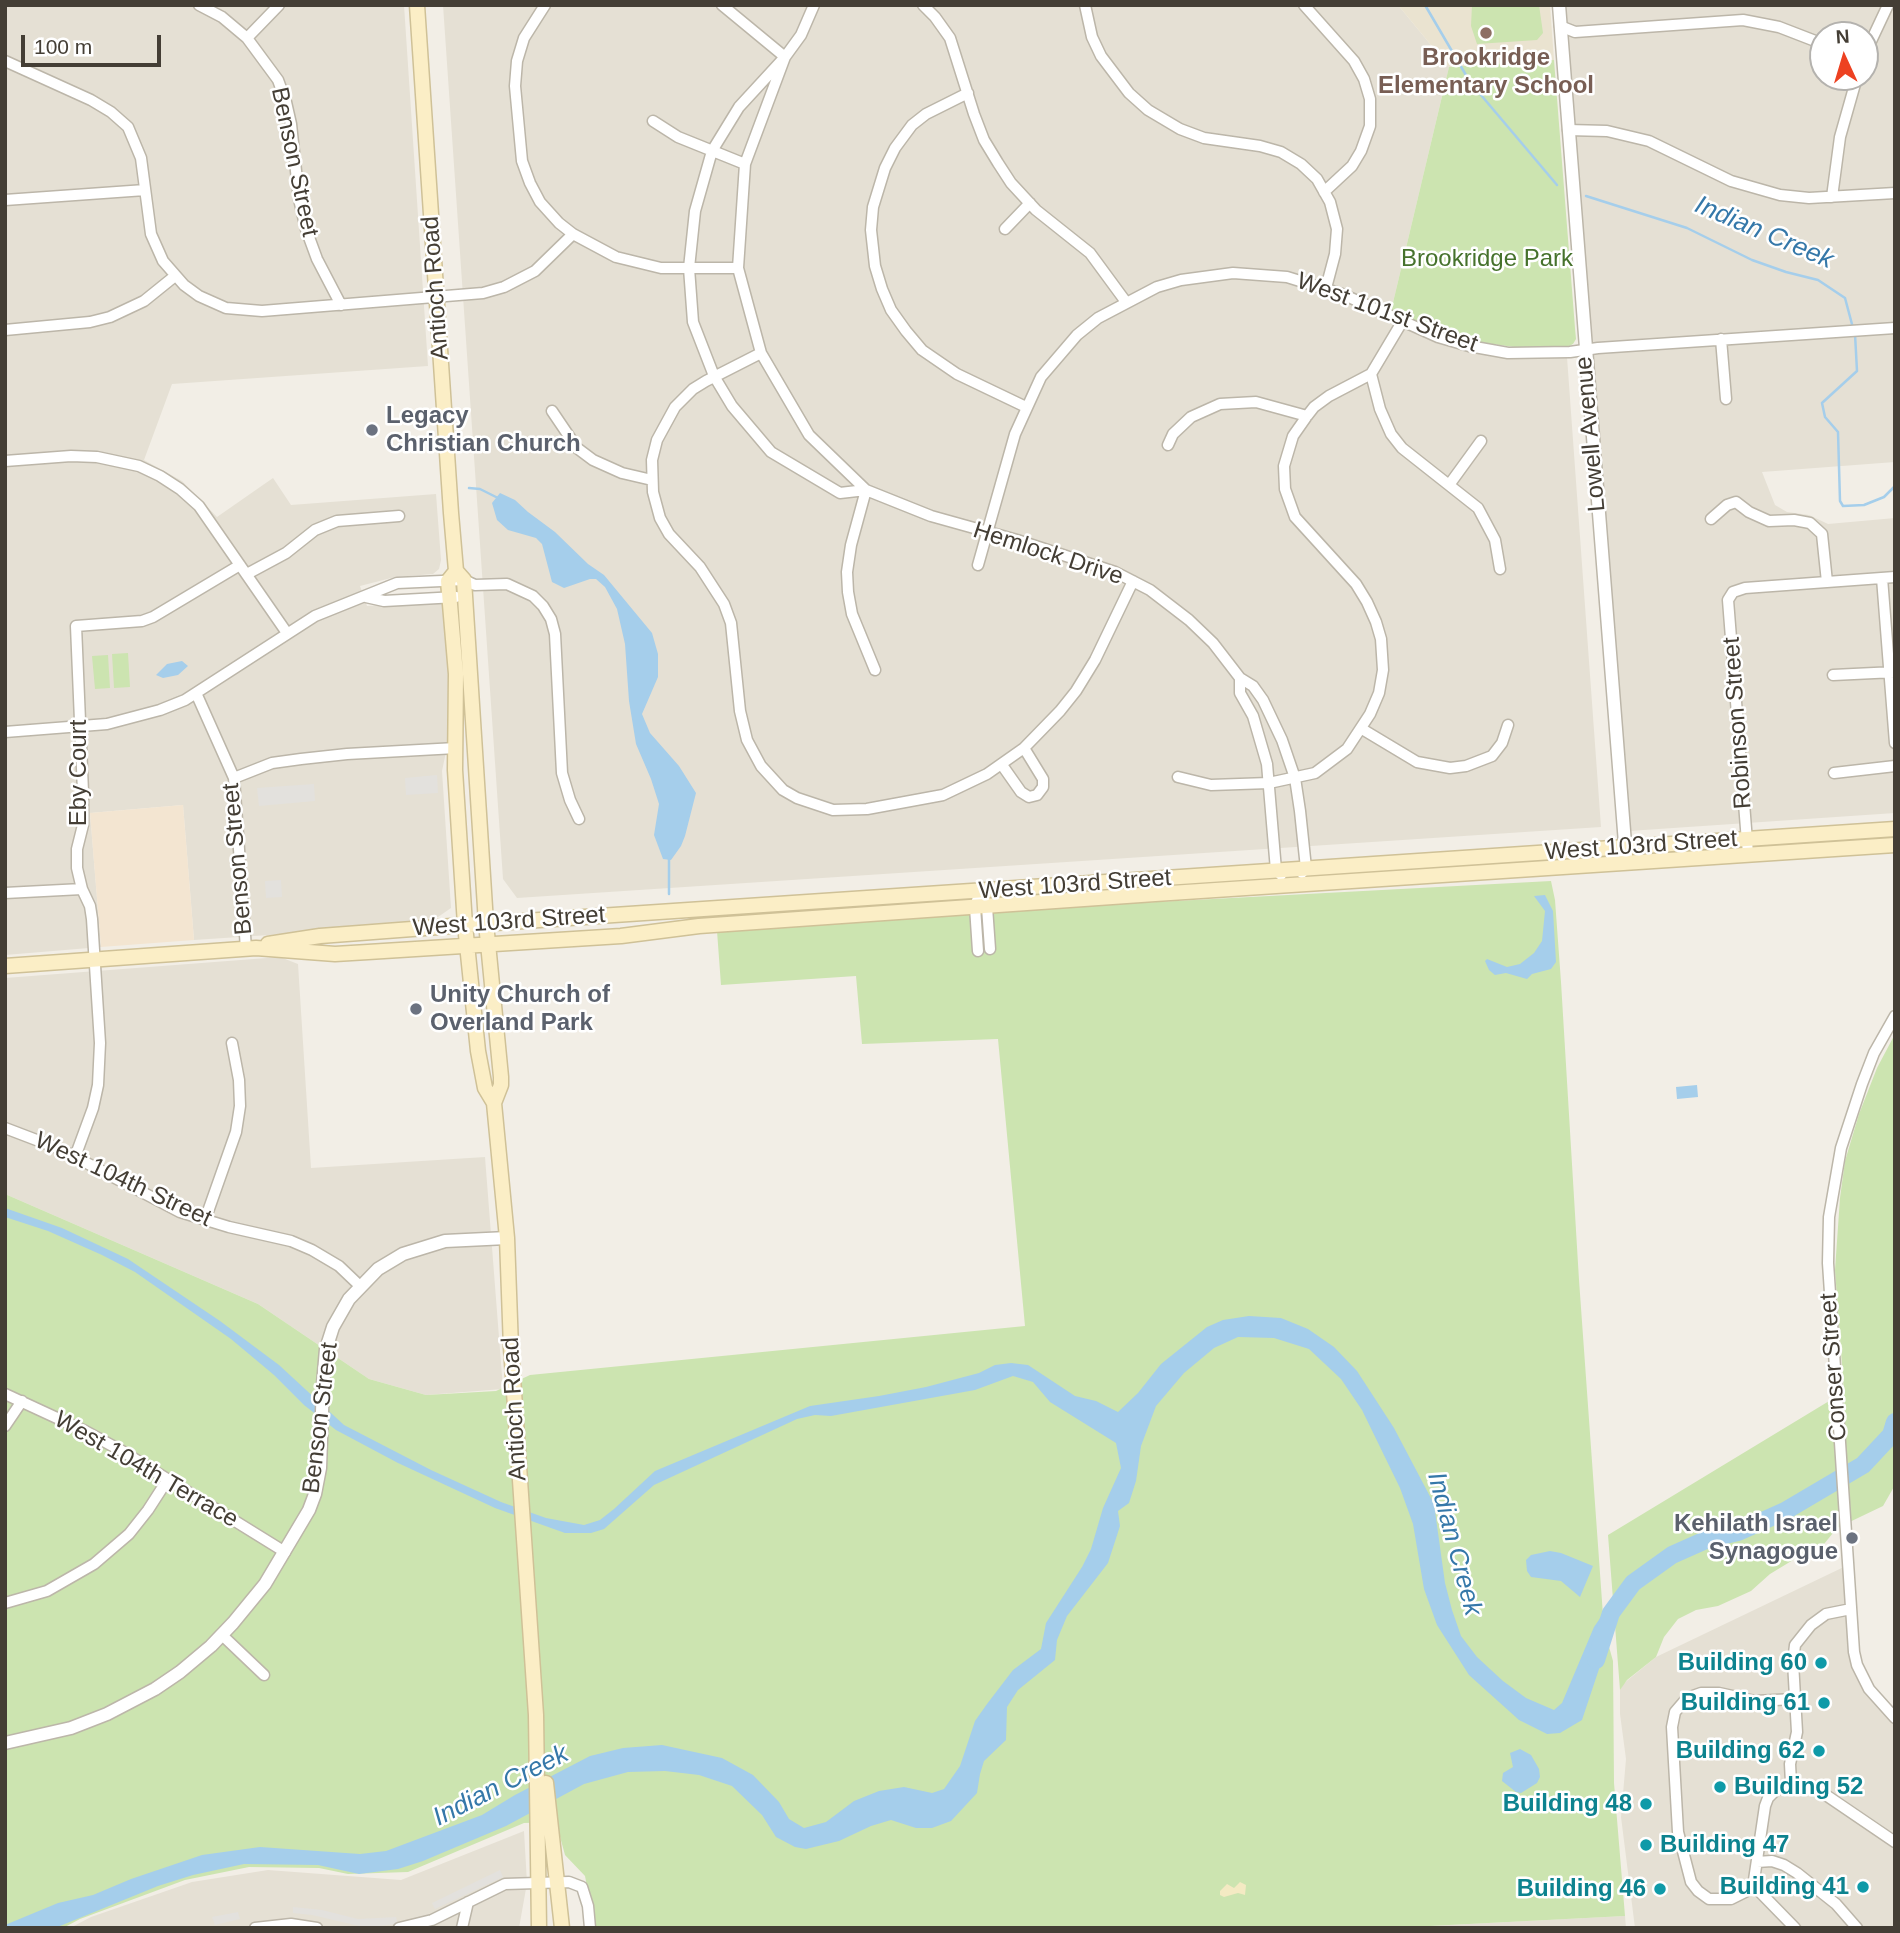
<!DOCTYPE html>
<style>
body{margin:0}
#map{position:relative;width:1900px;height:1933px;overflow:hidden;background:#f2eee6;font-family:Arial,sans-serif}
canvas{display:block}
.frame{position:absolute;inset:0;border:7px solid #443e35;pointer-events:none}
.north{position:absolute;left:1809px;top:21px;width:70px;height:70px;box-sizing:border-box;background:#fff;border:2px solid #b4b2ae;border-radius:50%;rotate:356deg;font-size:19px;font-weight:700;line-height:28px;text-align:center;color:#443e35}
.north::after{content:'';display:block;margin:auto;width:24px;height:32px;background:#ed4121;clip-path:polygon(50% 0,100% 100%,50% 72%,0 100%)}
.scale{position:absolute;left:21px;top:35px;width:140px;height:32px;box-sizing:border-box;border:4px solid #443e35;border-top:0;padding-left:9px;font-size:21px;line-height:24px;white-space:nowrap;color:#443e35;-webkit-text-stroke:5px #fff;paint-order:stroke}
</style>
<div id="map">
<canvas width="1900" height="1933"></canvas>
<div class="frame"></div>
<div class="north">N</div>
<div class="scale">100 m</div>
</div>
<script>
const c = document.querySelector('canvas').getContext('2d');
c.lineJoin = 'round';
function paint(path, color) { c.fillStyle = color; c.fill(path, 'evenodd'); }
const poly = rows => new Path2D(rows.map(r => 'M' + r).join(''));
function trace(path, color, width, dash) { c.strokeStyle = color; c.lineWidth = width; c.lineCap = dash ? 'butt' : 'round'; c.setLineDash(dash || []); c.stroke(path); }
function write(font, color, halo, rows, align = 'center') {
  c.font = font + ' Arial,sans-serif'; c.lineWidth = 5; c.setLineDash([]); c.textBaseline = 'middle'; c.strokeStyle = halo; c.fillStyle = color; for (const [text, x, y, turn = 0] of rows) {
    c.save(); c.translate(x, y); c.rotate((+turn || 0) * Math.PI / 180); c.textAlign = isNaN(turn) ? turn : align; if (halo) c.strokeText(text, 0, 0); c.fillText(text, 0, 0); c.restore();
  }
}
const residential = poly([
 [5,5,404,5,428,366,172,384,144,460,182,481,217,517,273,478,291,505,436,494,441,560,439,569,433,574,395,577,360,586,367,606,437,602,444,605,452,723,442,771,451,908,438,917,408,923,314,932,194,940,183,805,90,813,101,947,5,955],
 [443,5,1398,5,1449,67,1391,311,1316,280,1292,273,1256,269,1255,278,1288,283,1336,297,1434,342,1469,352,1502,358,1567,357,1601,827,517,898,503,879],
 [1565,5,1895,5,1895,462,1762,472,1775,505,1787,512,1809,515,1828,524,1895,518,1895,813,1629,831],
 [1823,35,1865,35,1865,77,1823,77],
 [280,957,298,964,311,1168,485,1157,503,1389,426,1395,369,1379,258,1304,5,1194,5,978],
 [1848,1565,1857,1665,1895,1718,1895,1928,1635,1928,1621,1817,1626,1759,1620,1714,1620,1690,1623,1684,1656,1657],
 [524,1831,527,1883,519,1928,70,1928,91,1917,192,1882,268,1870,401,1880],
 [1625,1916,1626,1928,1391,1928]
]);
const commercial = poly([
 [183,805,194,940,101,947,90,813]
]);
const education = poly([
 [1398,5,1550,5,1554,60,1449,67]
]);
const green = poly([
 [1472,5,1539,5,1543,33,1537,40,1477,44,1471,26],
 [1554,60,1575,328,1576,339,1573,344,1567,347,1514,347,1478,342,1450,335,1391,311,1449,67],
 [128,653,130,687,114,688,112,654],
 [108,655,110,688,95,689,92,656],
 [1551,881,1555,900,1561,982,1579,1280,1604,1629,1613,1661,1614,1783,1625,1916,1391,1928,595,1928,585,1876,565,1855,556,1822,524,1823,408,1872,348,1874,319,1868,249,1867,185,1880,80,1919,63,1928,5,1928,5,1194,258,1304,369,1379,426,1395,496,1391,530,1375,1025,1326,998,1039,862,1044,856,976,721,985,717,931,1119,904],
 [1895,1034,1895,1485,1883,1506,1837,1528,1824,1544,1798,1557,1770,1574,1751,1591,1718,1606,1696,1610,1678,1619,1664,1637,1656,1657,1627,1680,1620,1690,1608,1535,1844,1392,1835,1270,1840,1198,1845,1161,1859,1114,1877,1068]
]);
const sand = poly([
 [1240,1882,1246,1885,1245,1895,1238,1893,1224,1897,1220,1895,1220,1891,1227,1884,1234,1888]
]);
const parking = poly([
 [437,775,438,793,406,795,405,778],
 [314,784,315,801,259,806,257,788],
 [281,880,282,897,266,898,265,881],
 [500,1870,503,1877,435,1909,432,1903],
 [293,1907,322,1910,358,1919,396,1917,398,1924,369,1927,355,1925,312,1915,293,1913],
 [238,1912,240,1919,215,1925,212,1917]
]);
const water = poly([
 [500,493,515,500,528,512,555,532,588,564,604,575,652,633,658,654,658,677,642,714,650,733,679,766,696,793,685,836,681,846,671,860,663,859,654,835,659,804,651,779,636,744,629,701,625,644,617,609,605,587,596,579,590,579,564,588,552,582,542,544,536,538,508,530,497,520,492,503],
 [182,661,188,666,178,675,163,678,156,675,167,664],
 [1545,895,1553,911,1556,962,1551,969,1532,974,1527,979,1506,973,1495,975,1489,970,1485,961,1487,959,1507,967,1520,964,1534,953,1542,941,1545,911,1534,896],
 [1697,1085,1698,1097,1677,1099,1676,1087],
 [5,1208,62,1228,128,1259,220,1321,279,1365,344,1425,431,1470,501,1502,546,1518,584,1525,600,1520,614,1509,655,1471,810,1406,879,1396,926,1387,979,1373,995,1365,1011,1363,1028,1365,1075,1396,1096,1401,1118,1412,1138,1393,1161,1364,1207,1327,1223,1320,1249,1316,1281,1318,1308,1329,1334,1347,1357,1371,1394,1428,1434,1504,1445,1583,1452,1610,1461,1636,1477,1657,1503,1681,1526,1698,1554,1710,1562,1703,1594,1627,1603,1614,1604,1629,1599,1669,1582,1720,1560,1733,1547,1734,1519,1720,1469,1675,1437,1625,1424,1589,1413,1524,1400,1488,1362,1410,1341,1379,1309,1349,1274,1338,1238,1337,1214,1348,1184,1373,1156,1406,1141,1446,1136,1481,1129,1503,1118,1511,1120,1526,1108,1563,1067,1616,1057,1640,1055,1660,1018,1690,1007,1707,1006,1740,984,1761,980,1774,977,1793,951,1821,932,1828,916,1828,891,1820,871,1826,839,1841,806,1849,795,1847,776,1837,762,1815,732,1786,699,1775,665,1771,628,1772,584,1784,506,1826,423,1861,398,1869,359,1874,318,1865,244,1864,193,1875,158,1886,55,1928,5,1928,5,1925,58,1903,93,1895,131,1879,202,1855,260,1847,360,1854,386,1851,482,1815,515,1795,590,1756,623,1748,662,1745,722,1758,753,1775,779,1802,789,1819,804,1828,826,1822,854,1801,879,1791,904,1787,932,1793,944,1789,960,1766,975,1721,987,1704,1013,1670,1041,1649,1046,1623,1082,1567,1091,1549,1103,1508,1121,1468,1116,1443,1050,1402,1033,1382,1013,1376,975,1390,831,1416,815,1415,797,1419,654,1485,604,1529,591,1533,565,1533,495,1508,398,1463,336,1430,304,1405,274,1375,231,1339,135,1272,102,1255,48,1231,5,1217],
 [1550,1551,1561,1553,1593,1566,1580,1597,1561,1581,1531,1577,1527,1571,1526,1560,1531,1555],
 [1520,1749,1531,1755,1539,1769,1540,1777,1537,1783,1521,1793,1516,1792,1502,1781,1503,1773,1513,1767,1510,1753]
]);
const stream = poly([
 [1425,5,1470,82,1557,185],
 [1586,196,1687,228,1752,260,1786,272,1818,280,1845,298,1853,328],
 [1855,334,1857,371,1822,403,1825,417,1838,432,1840,501,1843,506,1864,505,1884,497,1895,486],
 [469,488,480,489,498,498],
 [669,857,669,894]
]);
const river = poly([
 [1596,1660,1611,1613,1633,1583,1672,1555,1708,1539,1738,1532,1785,1511,1863,1465,1891,1435,1895,1422]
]);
const minor = poly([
 [199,5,222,17,247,38,278,80,286,102,291,124,299,199,306,229,317,259,341,305],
 [545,5,524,38,517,61,515,86,522,161,530,183,540,202,559,223,573,234,616,257,661,268,738,268],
 [722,5,785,57],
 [814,5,801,35,785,57,739,107,712,151,695,211,689,268,693,322,714,376,732,406,771,452,840,493,866,490],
 [923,5,935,17,950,38,974,114,984,140,998,163,1011,183,1036,210,1090,253,1126,302],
 [1085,5,1092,37,1101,56,1129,93,1148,110,1180,129,1204,138,1260,146,1281,152,1301,164,1317,179,1330,202,1337,229,1335,254,1326,288],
 [1304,5,1354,61,1364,79,1370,99,1370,126,1361,151,1352,166,1324,192],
 [1560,26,1575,32,1743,20,1779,27,1823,44],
 [247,38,279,5],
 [1865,54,1888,5],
 [785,57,745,164,738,268,761,353,809,435,866,490,931,516,1017,540,1115,572,1150,590,1189,620,1213,643,1240,678,1253,686,1263,700,1282,740,1295,778,1300,811,1306,868,1302,873],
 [5,61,91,100,111,112,128,127,141,158,151,234,163,261,184,285,199,296,226,308,262,311,483,293,504,287,535,271,573,234],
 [968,93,926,114,912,125,895,148,885,168,873,207,871,230,875,266,882,289,891,310,906,331,922,350,957,374,1026,407],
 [653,121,678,137,745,164],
 [1568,130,1607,131,1649,141,1731,181,1780,195,1809,198,1895,193],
 [1832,197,1840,137,1857,77],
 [5,200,145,190],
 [1005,229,1030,203],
 [5,330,90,322,110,317,144,301,175,276],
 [1721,339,1726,399],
 [761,353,706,381,693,389,675,407,657,440,652,460,653,492,660,518,669,534,700,567,724,604,731,623,740,711,747,740,761,766,783,790,797,798,833,810,867,809,943,795,987,774,1024,748,1060,711,1076,691,1095,660,1133,581],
 [1371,374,1380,409,1391,434,1402,448,1478,508,1495,540,1500,569],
 [552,411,577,448,593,460,622,473,652,480],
 [1168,445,1173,434,1191,417,1220,404,1256,402,1307,416],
 [5,461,71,456,97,457,139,466,160,476,180,489,199,506,287,633],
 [1449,485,1481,441],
 [866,490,851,545,847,572,848,592,852,614,875,670],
 [1711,519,1727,505,1736,502,1749,512,1769,521,1794,520,1810,523,1822,534,1827,582],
 [978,565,1015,434,1041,377,1077,335,1098,318,1157,287,1181,280,1233,273,1287,277,1342,294,1438,337,1469,346,1508,353,1570,352,1598,348,1895,328],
 [247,574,286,553,315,530,337,521,399,516],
 [1882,578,1895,743],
 [366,597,384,601,456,597],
 [1833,675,1895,672],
 [1240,678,1240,693,1253,716,1267,764,1276,870,1281,875],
 [196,693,234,778,246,949],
 [1362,729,1417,762,1450,768,1466,766,1492,756,1502,743,1508,725],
 [5,732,107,724,160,710,185,700,315,616,397,583,464,580,475,585,507,584,533,596,543,606,551,619,555,634,562,773,570,800,579,819],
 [1002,765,1021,792,1029,797,1037,795,1043,787,1043,779,1024,748],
 [1834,773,1895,766],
 [1178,777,1211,785,1269,783,1315,773,1347,749,1370,714,1379,693,1383,670,1381,639,1376,622,1367,602,1356,584,1295,517,1285,489,1284,466,1293,436,1307,416,1314,407,1329,396,1371,374,1402,322],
 [234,778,272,763,301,759,347,754,456,748],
 [1748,854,1728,600,1733,592,1745,588,1895,577],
 [5,893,82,889],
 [984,900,987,907,990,949],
 [978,951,975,907,980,891],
 [1895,1016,1874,1053,1862,1084,1841,1148,1829,1217,1828,1263,1854,1652,1857,1665,1869,1689,1895,1718],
 [5,1128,60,1149,180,1212,229,1227,291,1241,312,1250,339,1266,360,1286],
 [75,1157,93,1108,98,1085,100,1043,92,919,90,906,82,889,77,868,77,849,83,825,83,792,76,626,142,621,153,617,240,565],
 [205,1220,236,1132,240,1106,239,1080,232,1043],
 [5,1394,85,1431,122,1451,285,1552],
 [5,1426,22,1401],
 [5,1603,47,1591,94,1564,129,1534,148,1510,168,1479],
 [222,1635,264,1675],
 [1791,1783,1790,1764,1797,1732,1793,1662,1795,1645,1811,1625,1826,1614,1851,1609],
 [1757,1862,1772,1861,1784,1865,1797,1873,1836,1904,1857,1928],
 [1755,1887,1731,1899,1709,1899,1698,1891,1691,1882,1678,1832,1672,1727,1675,1712,1687,1698,1701,1693,1719,1693,1755,1701,1794,1699],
 [255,1928,291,1924,317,1928],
 [399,1928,432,1920,505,1884,569,1882,582,1887,588,1906,590,1928],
 [462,1928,468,1902],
 [1795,1928,1755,1887,1754,1880,1765,1806,1768,1798,1776,1790,1791,1783,1820,1791,1895,1842]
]);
const tertiary = poly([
 [1559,5,1626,856],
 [5,1743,71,1728,107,1714,155,1689,180,1672,211,1646,233,1623,265,1584,309,1510,315,1494,320,1468,323,1384,326,1349,333,1327,349,1299,378,1269,403,1254,445,1241,507,1238]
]);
const secondary = poly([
 [417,5,451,513,456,571,464,580,465,596,486,923,501,1077,501,1085,494,1103],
 [456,571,448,581,456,674,455,770,465,925,478,1051,485,1088,494,1103,507,1238,511,1348,536,1715,539,1928],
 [268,944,320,936,465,925,1895,829],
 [5,966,256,948,335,954,368,952,621,936,699,926,1155,894,1895,845],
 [546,1783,562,1928]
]);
const markers = [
 [1486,33,7,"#8d6e63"],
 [372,430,7,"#6b7280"],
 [416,1009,7,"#6b7280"],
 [1852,1538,7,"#6b7280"],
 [1821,1663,7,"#0f9aa8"],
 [1824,1703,7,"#0f9aa8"],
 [1819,1751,7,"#0f9aa8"],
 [1720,1787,7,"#0f9aa8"],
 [1646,1804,7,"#0f9aa8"],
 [1646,1845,7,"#0f9aa8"],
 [1863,1887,7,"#0f9aa8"],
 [1660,1889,7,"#0f9aa8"]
];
const educationNames = [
 ["Brookridge",1486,58],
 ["Elementary School",1486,86]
];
const streetNames = [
 ["Benson Street",294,162,78],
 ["Antioch Road",436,288,-94],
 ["West 101st Street",1387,313,20],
 ["Lowell Avenue",1591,434,-95],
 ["Hemlock Drive",1048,554,18],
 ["Robinson Street",1738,723,-94],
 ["Eby Court",79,773,-90],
 ["West 103rd Street",1641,846,-4],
 ["Benson Street",238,859,-95],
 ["West 103rd Street",1075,885,-4],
 ["West 103rd Street",509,922,-4],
 ["West 104th Street",123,1180,25],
 ["Conser Street",1834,1367,-94],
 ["Antioch Road",515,1409,-93],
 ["Benson Street",321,1418,-83],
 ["West 104th Terrace",146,1470,30]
];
const parkNames = [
 ["Brookridge Park",1487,259]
];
const worshipNames = [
 ["Legacy",386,416],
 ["Christian Church",386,444],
 ["Unity Church of",430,995],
 ["Overland Park",430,1023],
 ["Kehilath Israel",1838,1524,"right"],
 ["Synagogue",1838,1552,"right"]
];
const cultureNames = [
 ["Building 60",1807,1663],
 ["Building 61",1810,1703],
 ["Building 62",1805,1751],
 ["Building 52",1734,1787,"left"],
 ["Building 48",1632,1804],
 ["Building 47",1660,1845,"left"],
 ["Building 41",1849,1887],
 ["Building 46",1646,1889]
];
const waterNames = [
 ["Indian Creek",1764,233,23],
 ["Indian Creek",1454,1544,75],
 ["Indian Creek",501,1786,-27]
];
paint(residential, '#e5e0d4');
paint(commercial, '#f3e5d1');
paint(education, '#eae3d0');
paint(green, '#cce4b0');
paint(sand, '#f4eac3');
paint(parking, '#e3e1dd');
paint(water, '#a5ceeb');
trace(stream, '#a5ceeb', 2.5);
trace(river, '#a5ceeb', 18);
trace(minor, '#bcb6a9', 13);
trace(tertiary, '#bcb6a9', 15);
trace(secondary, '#cfc197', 17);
trace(minor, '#fff', 10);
trace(tertiary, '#fff', 12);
trace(secondary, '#fbeec6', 14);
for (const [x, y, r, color] of markers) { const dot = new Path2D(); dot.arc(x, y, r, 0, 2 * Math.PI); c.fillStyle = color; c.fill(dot); trace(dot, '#fff', 2.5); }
write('bold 24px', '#785e54', '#fff', educationNames);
write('24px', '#443e35', '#fff', streetNames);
write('24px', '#46722c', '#fff', parkNames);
write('bold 24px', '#5b616d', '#fff', worshipNames, 'left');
write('bold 24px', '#0d838f', '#fff', cultureNames, 'right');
write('italic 26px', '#3578a9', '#fff', waterNames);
</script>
